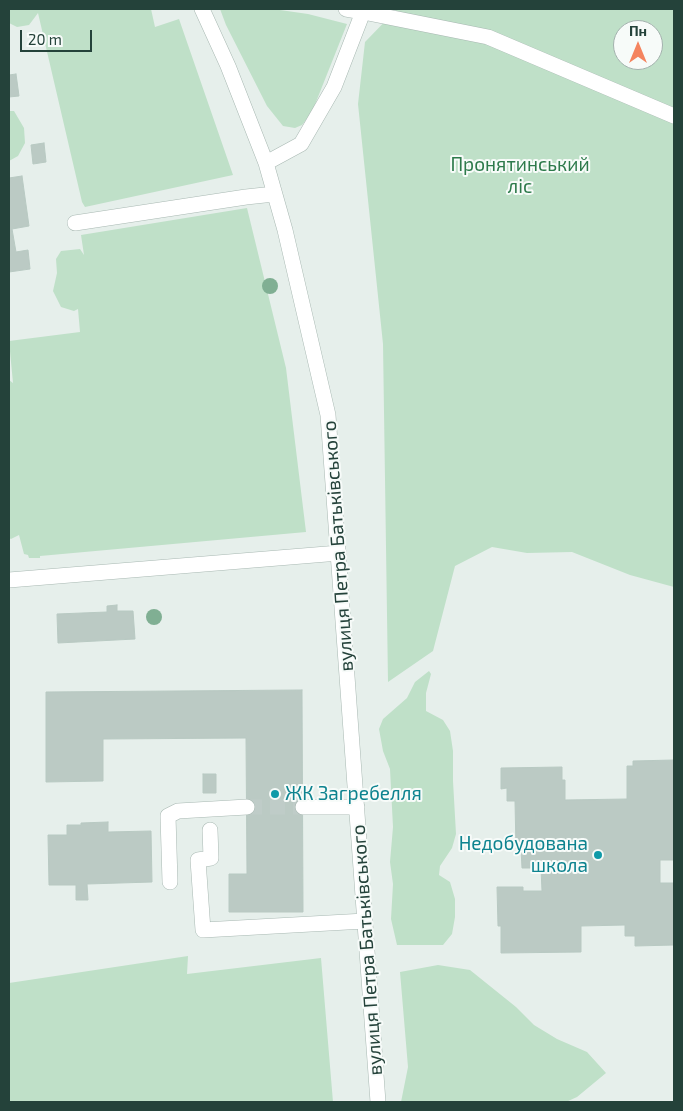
<!DOCTYPE html>
<meta charset="utf-8">
<style>
body{margin:0}
#map{position:relative;width:683px;height:1111px;overflow:hidden;background:#e6efeb;font-family:"Exo 2",sans-serif}
canvas{display:block}
.frame{position:absolute;inset:0;border:10px solid #24423a;pointer-events:none}
.north{position:absolute;left:613px;top:20px;width:50px;height:50px;box-sizing:border-box;background:#f7fbf9;border:1px solid #a3b1ad;border-radius:50%;rotate:0deg;font-size:14px;font-weight:700;line-height:20px;text-align:center;color:#24423a}
.north::after{content:'';display:block;margin:auto;width:18px;height:22px;background:#f4845f;clip-path:polygon(50% 0,100% 100%,50% 72%,0 100%)}
.scale{position:absolute;left:20px;top:30px;width:72px;height:22px;box-sizing:border-box;border:2px solid #24423a;border-top:0;padding-left:6px;font-size:15px;line-height:18px;white-space:nowrap;color:#24423a;-webkit-text-stroke:4px #f7fbf9;paint-order:stroke}
</style>
<div id="map">
<canvas width="683" height="1111"></canvas>
<div class="frame"></div>
<div class="north">Пн</div>
<div class="scale">20 m</div>
</div>
<script>
const c = document.querySelector('canvas').getContext('2d');
c.lineJoin = 'round';
function paint(path, color) { c.fillStyle = color; c.fill(path, 'evenodd'); }
const poly = rows => new Path2D(rows.map(r => 'M' + r).join(''));
function trace(path, color, width, dash) { c.strokeStyle = color; c.lineWidth = width; c.lineCap = dash ? 'butt' : 'round'; c.setLineDash(dash || []); c.stroke(path); }
function write(font, color, halo, rows, align = 'center') {
  c.font = font + ' "Exo 2",sans-serif'; c.lineWidth = 4; c.setLineDash([]); c.textBaseline = 'middle'; c.strokeStyle = halo; c.fillStyle = color; for (const [text, x, y, turn = 0] of rows) {
    c.save(); c.translate(x, y); c.rotate((+turn || 0) * Math.PI / 180); c.textAlign = isNaN(turn) ? turn : align; if (halo) c.strokeText(text, 0, 0); c.fillText(text, 0, 0); c.restore();
  }
}
const green = poly([
 [9,9,151,9,155,27,179,19,233,175,85,207,82,202,38,13,29,25,17,27,9,23],
 [220,9,273,9,308,14,347,24,312,112,302,125,295,128,283,126,267,106,226,25],
 [397,9,674,9,674,587,630,575,572,552,527,553,492,547,455,566,433,651,388,682,383,344,358,104,365,42],
 [623,30,653,30,653,60,623,60],
 [9,111,14,111,24,128,25,143,18,156,9,161],
 [247,208,286,368,306,532,40,556,40,558,29,558,28,555,24,554,19,535,11,539,9,538,9,380,13,383,9,341,80,332,78,309,74,311,61,307,53,291,57,273,56,259,61,251,80,249,84,255,81,235],
 [429,671,431,674,426,693,426,711,443,720,450,731,453,751,453,781,456,834,452,848,440,866,439,875,450,882,455,899,455,917,452,934,443,945,397,945,391,919,393,884,390,862,393,827,390,769,383,751,379,729,383,719,407,698,415,682],
 [188,956,187,974,321,958,333,1102,9,1102,9,983],
 [438,965,470,970,516,1007,534,1025,557,1039,587,1052,606,1073,577,1097,566,1102,401,1102,408,1067,400,972]
]);
const building = poly([
 [16,74,19,96,9,97,9,75,16,74],
 [44,143,46,162,33,164,31,145,44,143],
 [22,176,29,226,12,229,16,252,28,250,30,269,9,272,9,178,22,176],
 [117,605,117,611,133,611,135,639,58,643,57,614,107,612,107,606,117,605],
 [302,690,303,912,229,912,229,874,247,874,246,738,103,739,103,781,46,782,46,692,302,690],
 [674,760,674,860,660,860,660,883,674,883,674,945,635,946,635,936,625,936,625,925,581,926,581,952,501,953,501,926,498,926,497,887,523,887,523,891,542,891,541,868,522,868,521,849,516,849,515,801,507,801,507,788,501,789,501,768,562,767,562,780,565,780,565,800,627,799,627,766,633,766,633,761,674,760],
 [203,774,216,774,216,793,203,793,203,774],
 [108,822,108,832,151,831,152,882,87,884,88,900,76,900,76,885,49,885,48,835,67,835,67,825,81,825,81,823,108,822]
]);
const minorTunnel = poly([
 [247,807,303,807]
]);
const minor = poly([
 [202,9,228,66,266,163,285,230,328,415,378,1102],
 [346,9,363,12],
 [266,163,301,144,334,87,363,12,488,37,674,116],
 [75,223,246,197,274,194],
 [9,580,339,553],
 [303,807,357,807],
 [210,830,211,858,198,860,203,930,365,921],
 [170,882,168,816,178,811,247,807]
]);
const trees = [
 [270,286],
 [154,617]
];
const markers = [
 [275,794,5,"#0f9aa8"],
 [598,855,5,"#0f9aa8"]
];
const parkNames = [
 ["Пронятинський",520,165],
 ["ліс",520,187]
];
const streetNames = [
 ["вулиця Петра Батьківського",338,546,-94],
 ["вулиця Петра Батьківського",367,950,-94]
];
const cultureNames = [
 ["ЖК Загребелля",285,794],
 ["Недобудована",588,844,"right"],
 ["школа",588,866,"right"]
];
paint(green, '#bfe0c8');
paint(building, '#bbcac4');
trace(building, '#b8c9c2', 1);
trace(minorTunnel, '#bfccc8', 15, [15, 8]);
trace(minor, '#a8b8b2', 16);
trace(minor, '#fff', 15);
c.fillStyle = '#80af93';
for (const [x, y] of trees) { c.beginPath(); c.arc(x, y, 8, 0, 2 * Math.PI); c.fill(); }
for (const [x, y, r, color] of markers) { const dot = new Path2D(); dot.arc(x, y, r, 0, 2 * Math.PI); c.fillStyle = color; c.fill(dot); trace(dot, '#f7fbf9', 2); }
write('19px', '#2d7a4b', '#f7fbf9', parkNames);
write('19px', '#24423a', '#f7fbf9', streetNames);
write('19px', '#0d838f', '#f7fbf9', cultureNames, 'left');
</script>
